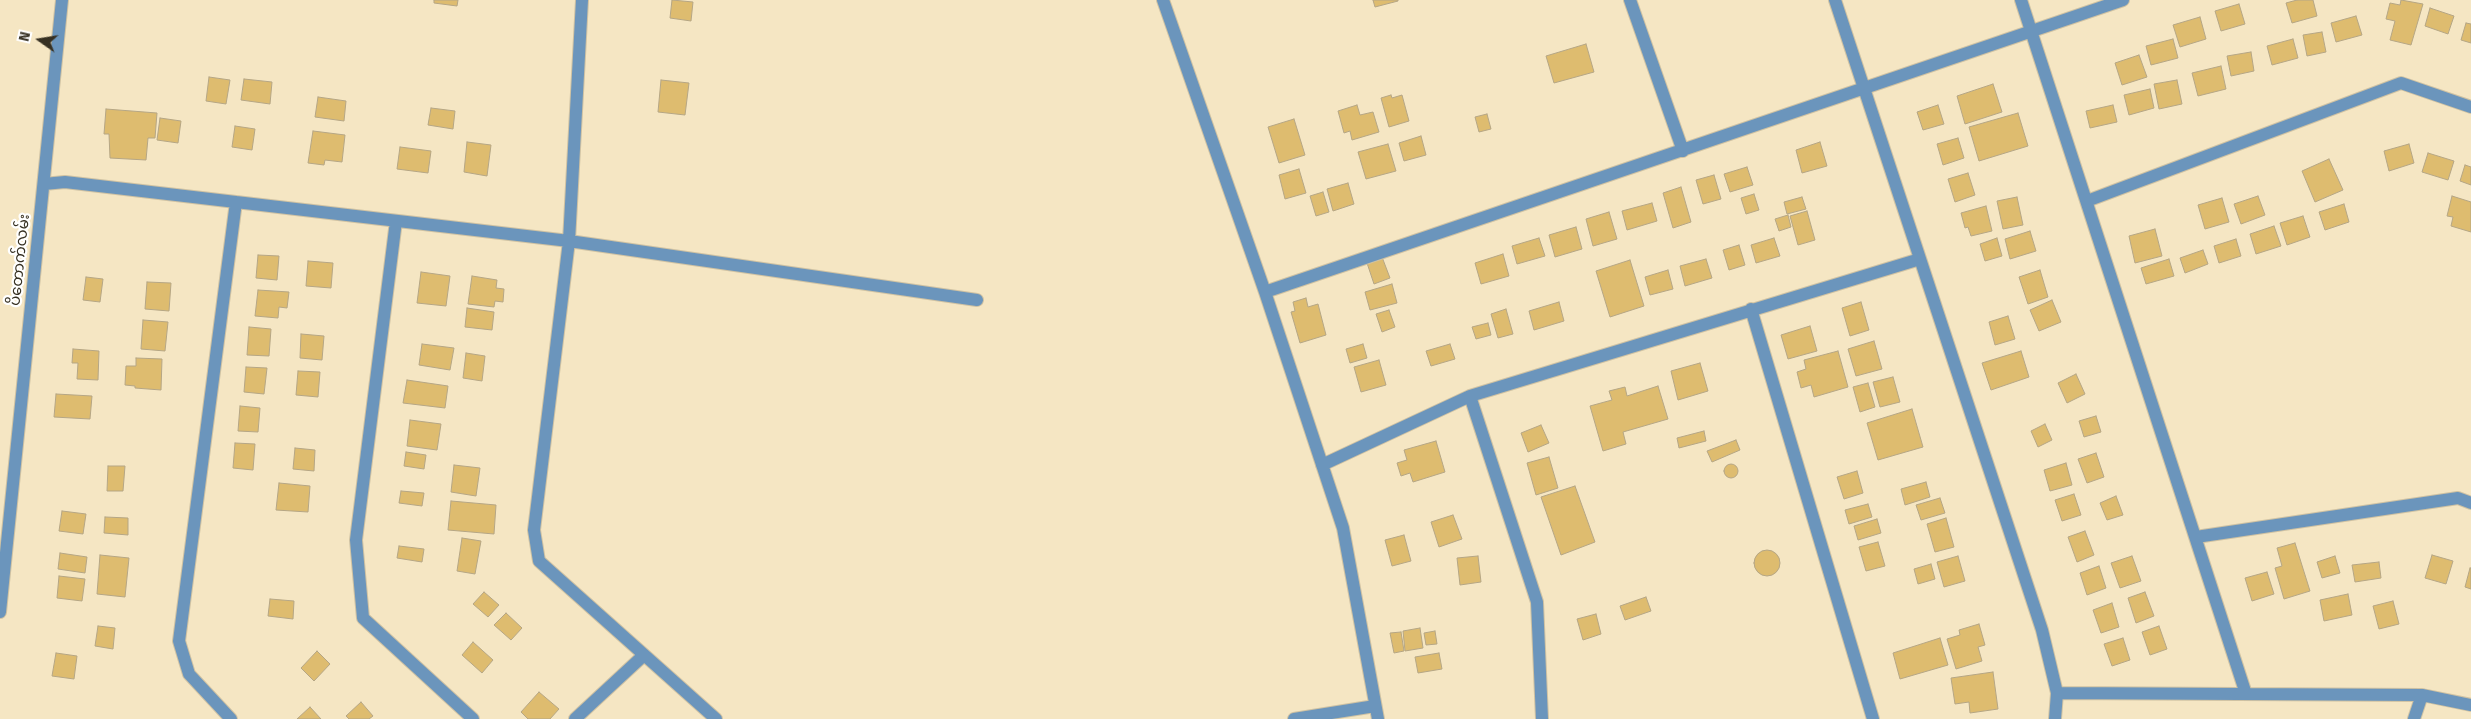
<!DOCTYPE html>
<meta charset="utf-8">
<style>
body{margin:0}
#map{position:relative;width:2471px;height:719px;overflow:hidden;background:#f5e6c3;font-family:"Fira Sans",sans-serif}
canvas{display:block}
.north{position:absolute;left:15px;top:15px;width:50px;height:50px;-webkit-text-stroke:4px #fff;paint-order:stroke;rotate:283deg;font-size:14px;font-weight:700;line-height:20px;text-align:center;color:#363022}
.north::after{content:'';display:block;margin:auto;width:18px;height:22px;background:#363022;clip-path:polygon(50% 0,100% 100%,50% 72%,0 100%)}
</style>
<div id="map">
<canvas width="2471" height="719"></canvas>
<div class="north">N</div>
</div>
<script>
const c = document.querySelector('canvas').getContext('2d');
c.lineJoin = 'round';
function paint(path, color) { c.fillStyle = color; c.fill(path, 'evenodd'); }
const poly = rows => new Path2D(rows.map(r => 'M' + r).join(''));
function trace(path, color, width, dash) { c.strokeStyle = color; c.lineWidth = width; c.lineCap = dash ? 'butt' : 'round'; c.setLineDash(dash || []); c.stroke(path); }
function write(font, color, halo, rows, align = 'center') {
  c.font = font + ' "Fira Sans","Noto Sans Myanmar",sans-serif'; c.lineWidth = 4.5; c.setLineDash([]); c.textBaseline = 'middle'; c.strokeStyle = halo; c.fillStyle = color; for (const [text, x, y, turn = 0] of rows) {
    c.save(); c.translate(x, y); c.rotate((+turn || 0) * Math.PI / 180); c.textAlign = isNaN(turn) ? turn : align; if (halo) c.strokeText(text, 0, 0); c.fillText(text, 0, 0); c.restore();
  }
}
const building = poly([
 [434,0,458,0,457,6,434,3,434,0],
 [672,0,693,2,691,21,670,18,672,0],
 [1373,0,1398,0,1398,1,1375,7,1373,0],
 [2297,0,2313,0,2317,16,2292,23,2286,3,2297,0],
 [2401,0,2423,4,2411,45,2390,40,2395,21,2386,19,2390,3,2400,5,2401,0],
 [2239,4,2245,24,2221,31,2215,11,2239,4],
 [2430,8,2454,16,2448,34,2425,26,2430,8],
 [2356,16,2362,35,2336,42,2331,23,2356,16],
 [2200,17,2206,39,2180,47,2173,25,2200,17],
 [2466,23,2471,24,2471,43,2461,40,2466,23],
 [2322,32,2326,52,2307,56,2303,35,2322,32],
 [2173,39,2178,58,2151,65,2146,46,2173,39],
 [2293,39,2298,58,2272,65,2267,46,2293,39],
 [1586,44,1594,72,1554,83,1546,56,1586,44],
 [2251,52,2254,71,2231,76,2227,56,2251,52],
 [2139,55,2147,77,2122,85,2115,63,2139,55],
 [2221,66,2226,89,2198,96,2192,73,2221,66],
 [209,77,230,80,226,104,206,101,209,77],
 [244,79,272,82,270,104,241,100,244,79],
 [661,80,689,83,685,115,658,112,661,80],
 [2177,80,2182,104,2159,109,2154,84,2177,80],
 [1993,84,2002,112,1965,124,1957,96,1993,84],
 [2150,89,2154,108,2129,115,2124,95,2150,89],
 [1391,95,1392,98,1402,95,1409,121,1389,127,1381,98,1391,95],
 [318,97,346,101,344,121,315,117,318,97],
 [1357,105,1360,115,1373,112,1379,132,1352,140,1350,131,1344,133,1338,111,1357,105],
 [1938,105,1944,124,1923,130,1917,112,1938,105],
 [2113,105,2117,122,2090,128,2086,111,2113,105],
 [431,108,455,111,453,129,428,125,431,108],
 [106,109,157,113,155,138,148,138,146,160,110,158,109,134,104,134,106,109],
 [2018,113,2028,146,1979,161,1969,127,2018,113],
 [1487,114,1491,129,1479,132,1475,117,1487,114],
 [160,118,181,121,178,143,157,140,160,118],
 [1294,119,1305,155,1279,163,1268,127,1294,119],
 [235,126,255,129,252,150,232,147,235,126],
 [313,131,345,135,342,162,325,160,324,165,308,163,313,131],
 [1421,136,1426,155,1404,161,1399,143,1421,136],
 [1958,138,1964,158,1943,165,1937,144,1958,138],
 [467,142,491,145,487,176,464,172,467,142],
 [1820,142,1827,166,1802,173,1796,150,1820,142],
 [1388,144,1396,171,1366,179,1358,152,1388,144],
 [2409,144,2414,163,2389,171,2384,151,2409,144],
 [400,147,431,151,428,173,397,169,400,147],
 [2428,153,2454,161,2448,180,2422,172,2428,153],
 [2329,159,2343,190,2315,202,2302,171,2329,159],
 [2465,165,2471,167,2471,185,2460,181,2465,165],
 [1747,167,1753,185,1730,192,1724,174,1747,167],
 [1299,169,1306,193,1285,199,1279,175,1299,169],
 [1968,173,1975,195,1955,202,1948,179,1968,173],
 [1714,175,1721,199,1703,204,1696,180,1714,175],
 [1348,183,1354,204,1333,211,1327,189,1348,183],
 [1681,187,1691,222,1673,228,1663,193,1681,187],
 [1323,192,1329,212,1316,216,1310,196,1323,192],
 [1754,194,1759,210,1746,214,1741,198,1754,194],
 [2258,196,2265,215,2241,224,2234,204,2258,196],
 [2452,196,2471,202,2471,232,2451,226,2453,217,2447,216,2452,196],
 [1802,197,1806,209,1787,214,1784,202,1802,197],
 [2017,197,2023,225,2003,229,1997,201,2017,197],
 [2222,198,2229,222,2205,229,2198,205,2222,198],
 [1652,203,1657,221,1627,230,1622,211,1652,203],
 [2344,204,2349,222,2325,230,2319,212,2344,204],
 [1986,206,1992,231,1971,236,1968,227,1965,228,1961,213,1986,206],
 [1807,211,1815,240,1798,245,1790,216,1807,211],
 [1609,212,1617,239,1593,246,1586,219,1609,212],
 [1788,215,1791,227,1779,231,1775,219,1788,215],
 [2303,216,2310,237,2287,245,2280,223,2303,216],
 [2274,226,2281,246,2256,254,2250,234,2274,226],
 [1576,227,1582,249,1555,257,1549,235,1576,227],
 [2155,229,2162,256,2135,263,2129,236,2155,229],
 [2030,231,2036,251,2010,259,2005,239,2030,231],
 [1539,238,1545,256,1517,264,1512,246,1539,238],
 [1774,238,1780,256,1756,263,1751,245,1774,238],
 [1997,238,2002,256,1985,261,1980,244,1997,238],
 [2236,239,2241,256,2219,263,2214,246,2236,239],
 [1739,245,1745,265,1729,270,1723,250,1739,245],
 [2203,250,2208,264,2185,273,2180,258,2203,250],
 [1503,254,1509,276,1481,284,1475,263,1503,254],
 [258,255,279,256,277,280,256,278,258,255],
 [1382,257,1390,278,1374,284,1367,263,1382,257],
 [1706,259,1712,278,1685,286,1680,266,1706,259],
 [2169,259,2174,276,2146,284,2141,268,2169,259],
 [1630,260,1644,306,1610,317,1596,271,1630,260],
 [308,261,333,263,331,288,306,286,308,261],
 [1668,270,1673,289,1650,295,1645,277,1668,270],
 [2040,270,2048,297,2028,304,2019,277,2040,270],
 [421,272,450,276,446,306,417,303,421,272],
 [472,276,497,280,496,288,504,289,503,302,495,301,494,307,468,304,472,276],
 [86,277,103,279,100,302,83,300,86,277],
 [147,282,171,283,169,311,145,309,147,282],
 [1392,284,1397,303,1370,310,1365,292,1392,284],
 [258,290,289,292,287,308,279,307,278,318,255,316,258,290],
 [1306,298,1308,307,1318,304,1326,335,1300,343,1291,312,1295,311,1293,302,1306,298],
 [2052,300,2061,322,2039,331,2030,310,2052,300],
 [1559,302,1564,321,1534,330,1529,311,1559,302],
 [1861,302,1869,330,1850,336,1842,308,1861,302],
 [467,308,494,312,492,330,465,327,467,308],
 [1506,309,1513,334,1498,338,1491,314,1506,309],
 [1389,310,1395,327,1382,332,1376,314,1389,310],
 [2008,316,2015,339,1995,345,1989,322,2008,316],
 [143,320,168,322,165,351,141,349,143,320],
 [1488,323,1491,335,1476,339,1472,327,1488,323],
 [1810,326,1817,351,1788,359,1781,335,1810,326],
 [249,327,271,329,269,356,247,355,249,327],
 [301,334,324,336,322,360,300,358,301,334],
 [1874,341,1882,369,1856,376,1848,349,1874,341],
 [422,344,454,348,450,370,419,365,422,344],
 [1363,344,1367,358,1350,363,1346,349,1363,344],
 [1450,344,1455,359,1431,366,1426,351,1450,344],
 [73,349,99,351,98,380,77,379,78,363,72,363,73,349],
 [1838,351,1848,387,1814,397,1811,385,1801,388,1797,372,1806,369,1804,360,1838,351],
 [2021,351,2029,377,1991,390,1982,363,2021,351],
 [466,353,485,356,482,381,463,378,466,353],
 [136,358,162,359,161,390,135,388,135,386,125,385,126,366,136,366,136,358],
 [1379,360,1386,385,1361,392,1354,367,1379,360],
 [1700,363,1708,391,1678,400,1671,371,1700,363],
 [246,367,267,368,264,394,244,392,246,367],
 [298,371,320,372,318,397,296,395,298,371],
 [2076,374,2085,394,2067,403,2058,383,2076,374],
 [1893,377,1900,402,1880,407,1873,382,1893,377],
 [407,380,448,386,445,408,403,403,407,380],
 [1868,383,1875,407,1860,412,1853,387,1868,383],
 [1658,386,1668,419,1623,432,1626,444,1603,451,1590,406,1612,400,1609,391,1625,387,1627,396,1658,386],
 [56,394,92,396,90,419,54,417,56,394],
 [240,406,260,408,258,432,238,431,240,406],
 [1912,409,1923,447,1878,460,1867,423,1912,409],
 [2096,416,2101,432,2084,437,2079,421,2096,416],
 [410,420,441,424,437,450,407,446,410,420],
 [2045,424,2052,440,2038,447,2031,431,2045,424],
 [1541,425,1549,443,1528,452,1521,433,1541,425],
 [1704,431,1706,441,1679,448,1677,438,1704,431],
 [1736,440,1740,450,1712,462,1707,451,1736,440],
 [1436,441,1445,472,1413,482,1410,473,1401,476,1397,463,1407,460,1404,450,1436,441],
 [235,443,255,444,253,470,233,468,235,443],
 [295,448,315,450,314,471,293,469,295,448],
 [406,452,426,455,424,469,404,466,406,452],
 [2096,453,2104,477,2087,483,2078,459,2096,453],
 [1549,457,1558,488,1536,495,1527,463,1549,457],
 [2066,463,2072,485,2050,491,2044,470,2066,463],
 '1724 471a7 7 0 1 1 14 0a7 7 0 1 1-14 0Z',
 [454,465,480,468,476,496,451,492,454,465],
 [108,466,125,466,123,491,107,491,108,466],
 [1857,471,1863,493,1844,499,1837,477,1857,471],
 [1926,482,1930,497,1905,505,1901,489,1926,482],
 [279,483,310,486,308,512,276,510,279,483],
 [1575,486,1595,542,1561,555,1541,497,1575,486],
 [401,491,424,493,422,506,399,503,401,491],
 [2074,494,2081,515,2062,521,2055,500,2074,494],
 [2116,496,2123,515,2107,520,2100,503,2116,496],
 [1940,498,1945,513,1921,520,1916,505,1940,498],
 [451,501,496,505,494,534,448,530,451,501],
 [1868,504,1872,517,1849,524,1845,510,1868,504],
 [62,511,86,514,83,534,59,531,62,511],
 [1453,515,1462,539,1439,547,1431,522,1453,515],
 [105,517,128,518,128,535,104,533,105,517],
 [1946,518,1954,547,1935,552,1927,524,1946,518],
 [1877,519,1881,533,1858,540,1854,526,1877,519],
 [2085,531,2094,555,2077,562,2068,537,2085,531],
 [1404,535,1411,561,1392,566,1385,540,1404,535],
 [462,538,481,541,475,574,457,571,462,538],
 [1878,542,1885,566,1866,571,1859,547,1878,542],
 [2295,543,2310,591,2284,599,2275,568,2282,566,2277,548,2295,543],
 [399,546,424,549,422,562,397,558,399,546],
 '1754 563a13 13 0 1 1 26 0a13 13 0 1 1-26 0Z',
 [60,553,87,557,85,573,58,569,60,553],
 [100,555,129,558,125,597,97,594,100,555],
 [2432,555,2453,561,2446,584,2425,578,2432,555],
 [1478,556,1481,582,1460,585,1457,558,1478,556],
 [1958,556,1965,581,1944,587,1937,562,1958,556],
 [2132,556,2141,581,2120,588,2111,563,2132,556],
 [2335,556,2340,573,2322,578,2317,562,2335,556],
 [2379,562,2381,578,2355,582,2352,565,2379,562],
 [1931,564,1935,579,1918,584,1914,569,1931,564],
 [2099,566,2106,588,2087,595,2080,573,2099,566],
 [2470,568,2471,568,2471,589,2465,587,2470,568],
 [2267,572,2274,594,2252,601,2245,578,2267,572],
 [59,576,85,579,82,601,57,598,59,576],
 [484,592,499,605,488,617,473,604,484,592],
 [2145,592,2154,616,2136,623,2128,598,2145,592],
 [2348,594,2352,615,2324,621,2320,600,2348,594],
 [1646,597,1651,611,1625,620,1620,606,1646,597],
 [270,599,294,601,293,619,268,616,270,599],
 [2393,601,2399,624,2379,629,2373,606,2393,601],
 [2112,603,2119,627,2101,633,2093,610,2112,603],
 [506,613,522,628,511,640,494,625,506,613],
 [1596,614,1601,634,1583,640,1577,619,1596,614],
 [1979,624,1985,645,1978,647,1982,661,1956,669,1947,639,1960,635,1959,630,1979,624],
 [98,626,115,628,113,649,95,646,98,626],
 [2159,626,2167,649,2150,655,2142,632,2159,626],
 [1420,628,1423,648,1405,651,1403,631,1420,628],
 [1435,631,1437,644,1426,645,1424,633,1435,631],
 [1401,632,1404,651,1394,653,1390,633,1401,632],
 [1940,638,1948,665,1900,679,1893,653,1940,638],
 [2123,638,2130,660,2112,666,2104,644,2123,638],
 [473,642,493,660,482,673,462,655,473,642],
 [317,651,330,664,314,681,301,668,317,651],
 [56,653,77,656,74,679,52,676,56,653],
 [1439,653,1442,669,1418,673,1415,657,1439,653],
 [1993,672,1998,709,1970,713,1969,702,1955,704,1951,678,1993,672],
 [539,692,559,709,550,719,528,719,521,712,539,692],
 [361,702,373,716,369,719,349,719,346,716,361,702],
 [310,707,321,719,297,719,310,707]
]);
const minor = poly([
 [582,0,569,241,534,530,539,561,716,719],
 [1163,0,1265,292,1343,528,1378,719],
 [1630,0,1683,151],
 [1835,0,2042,630,2057,693,2055,719],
 [2021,0,2246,694],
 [44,184,65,182,569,241,977,300],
 [2087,201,2401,83,2471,107],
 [396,221,356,540,363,618,473,719],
 [1265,292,2123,0],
 [1751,309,1873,719],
 [1470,396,1537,602,1542,719],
 [1322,465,1470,396,1920,259],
 [2196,537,2458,498,2471,503],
 [0,612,62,0],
 [2057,693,2422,695,2471,705],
 [231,719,189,674,179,641,236,202],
 [575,719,644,655],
 [1294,719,1375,706],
 [2414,719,2422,695]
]);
const streetNames = [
 ["ပိတောက်လမ်း",20,260,-84]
];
paint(building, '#debc6f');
trace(building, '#b5a685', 1);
trace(minor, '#cfc2a3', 14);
trace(minor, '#6b95bc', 12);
write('15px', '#363022', '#fff', streetNames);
</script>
